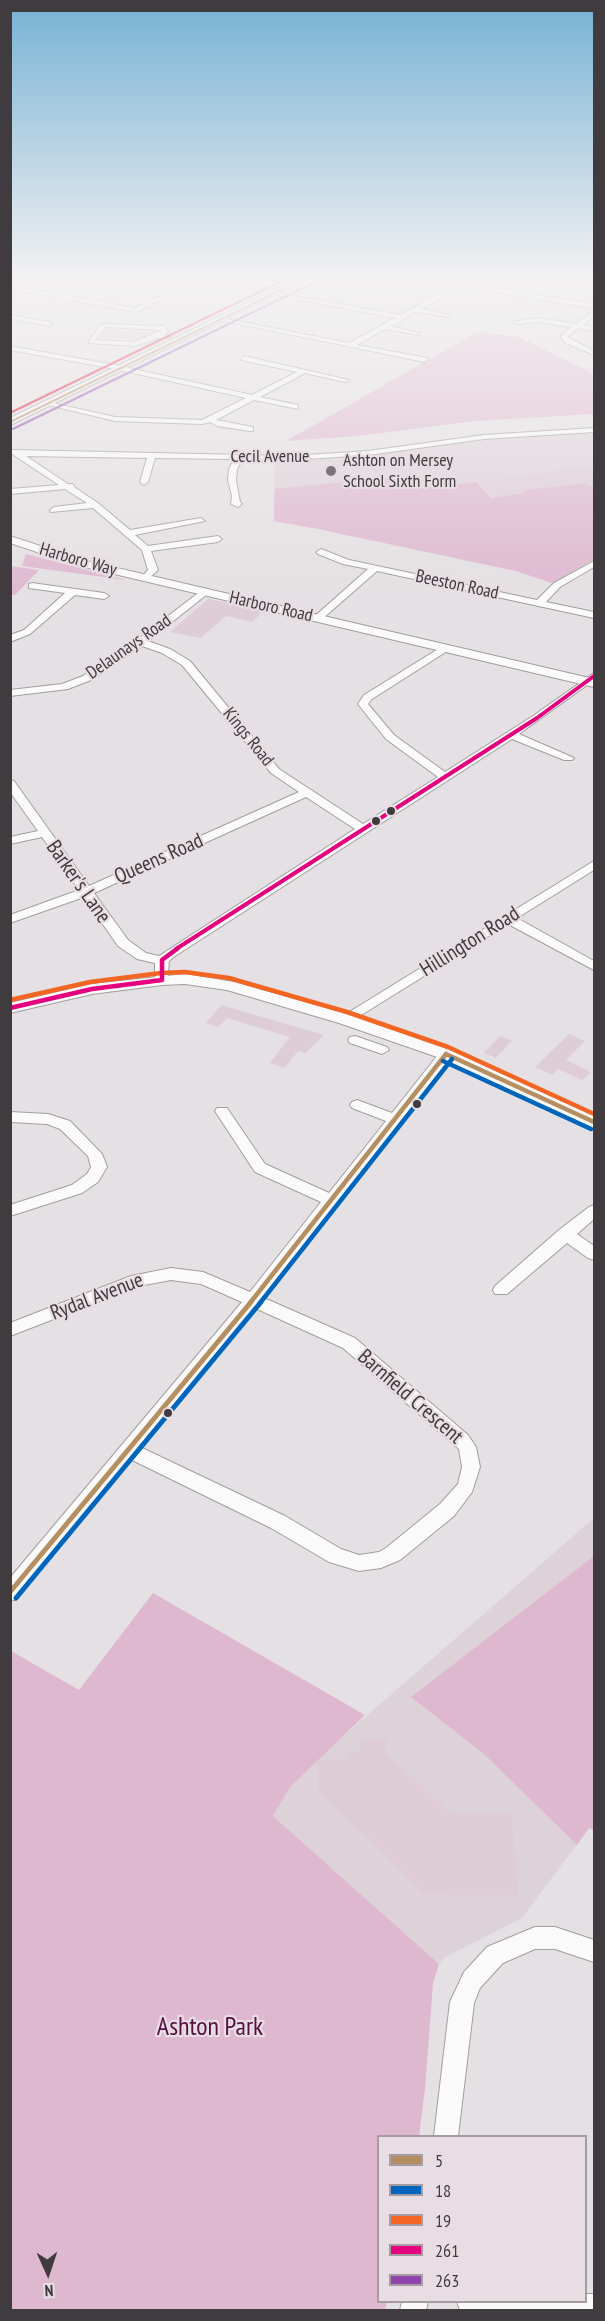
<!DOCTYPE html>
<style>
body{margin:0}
#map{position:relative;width:605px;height:2321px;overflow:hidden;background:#e5e0e3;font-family:"PT Sans Narrow",sans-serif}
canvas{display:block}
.frame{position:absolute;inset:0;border:12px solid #403b3e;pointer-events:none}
.legend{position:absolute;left:377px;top:2135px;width:210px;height:168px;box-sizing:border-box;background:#e8dde3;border:2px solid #a59ca1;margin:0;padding:8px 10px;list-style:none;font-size:18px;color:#403b3e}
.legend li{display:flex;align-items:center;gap:12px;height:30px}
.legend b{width:30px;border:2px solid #a59ca1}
.north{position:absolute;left:18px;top:2243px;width:60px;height:60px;-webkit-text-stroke:4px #e8dde3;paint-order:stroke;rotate:177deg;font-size:16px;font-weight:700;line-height:24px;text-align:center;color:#403b3e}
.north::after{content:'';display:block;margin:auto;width:21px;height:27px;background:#403b3e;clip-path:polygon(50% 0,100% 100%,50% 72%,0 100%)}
</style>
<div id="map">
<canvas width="605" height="2321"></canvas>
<div class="frame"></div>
<ul class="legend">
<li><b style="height:8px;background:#b58f61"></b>5</li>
<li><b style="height:8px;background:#0065bd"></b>18</li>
<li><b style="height:8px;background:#f26522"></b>19</li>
<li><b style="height:8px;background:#e5007d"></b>261</li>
<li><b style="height:8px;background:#8e44ad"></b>263</li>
</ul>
<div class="north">N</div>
</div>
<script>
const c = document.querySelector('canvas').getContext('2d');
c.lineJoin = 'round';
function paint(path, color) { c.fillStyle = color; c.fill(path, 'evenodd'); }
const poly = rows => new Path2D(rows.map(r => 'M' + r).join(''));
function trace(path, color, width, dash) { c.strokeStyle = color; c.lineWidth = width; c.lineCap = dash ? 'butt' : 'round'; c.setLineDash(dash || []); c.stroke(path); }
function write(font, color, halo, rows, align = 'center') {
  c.font = font + ' "PT Sans Narrow",sans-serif'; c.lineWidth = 4.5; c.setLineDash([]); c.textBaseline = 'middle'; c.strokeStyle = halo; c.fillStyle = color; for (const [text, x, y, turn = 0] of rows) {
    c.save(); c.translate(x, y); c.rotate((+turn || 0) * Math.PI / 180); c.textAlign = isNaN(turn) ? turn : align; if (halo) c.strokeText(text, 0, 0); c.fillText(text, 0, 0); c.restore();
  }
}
const built = poly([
 [594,433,594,559,552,583,516,571,318,529,274,521,274,461,349,458,477,441],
 [594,1518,594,1830,589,1828,522,1918,444,1958,439,1964,273,1816,290,1787,317,1759]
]);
const green = poly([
 [477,332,519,337,594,374,594,414,474,421,357,436,286,441],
 [394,477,404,485,414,489,476,482,491,498,524,493,525,490,586,483,589,486,594,486,594,559,552,583,516,571,318,529,274,521,275,489],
 [26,554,126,580,22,566],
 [11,566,39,570,15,595,11,594],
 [594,1556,594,1830,589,1828,577,1845,484,1754,411,1697],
 [153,1593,365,1715,290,1787,273,1816,439,1964,433,1983,425,2089,419,2136,378,2136,378,2302,387,2302,385,2310,11,2310,11,1651,79,1690]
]);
const building = poly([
 [504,276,549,276,532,287,504,283],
 [106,329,152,332,134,340,100,338],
 [568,469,594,470,594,482,521,490,524,493,494,496,480,482],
 [208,599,242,606,263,611,252,622,226,616,201,638,170,632],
 [221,1005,324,1035,306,1053,298,1051,285,1068,270,1063,290,1037,227,1018,219,1027,206,1023],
 [569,1034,585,1041,566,1060,591,1072,582,1080,558,1069,552,1075,535,1067],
 [500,1036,512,1040,496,1058,484,1053],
 [386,1739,387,1754,451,1813,512,1814,519,1896,424,1894,318,1790,318,1760,349,1760,348,1752,359,1752,359,1740]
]);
const minor = poly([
 [26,276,35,276,15,286,135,308,202,276,210,276,136,312,10,289,10,283,26,276],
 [120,276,116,279,113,277,113,276,120,276],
 [280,276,294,276,306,280,303,282,280,276],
 [397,276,414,276,530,294,556,276,563,276,537,295,594,304,594,308,461,287,422,309,449,315,449,317,416,312,391,326,419,333,419,335,385,329,357,345,428,358,425,362,219,320,222,318,349,343,395,318,271,294,274,292,400,315,454,286,397,276],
 [594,311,594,316,583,325,594,327,594,331,578,328,567,337,594,351,594,355,566,343,561,338,561,336,571,327,539,322,515,324,512,322,539,318,576,324,594,311],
 [10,315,49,322,52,324,49,326,10,319,10,315],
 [101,324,165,326,168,331,164,335,170,337,159,338,135,346,88,343,101,324],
 [105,327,162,330,134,342,95,340,105,327],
 [10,346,115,365,252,395,297,372,241,360,244,356,349,380,345,382,305,373,260,397,298,405,298,409,254,400,216,420,253,427,253,431,250,431,217,426,210,422,202,424,115,421,44,404,48,402,115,417,202,420,246,398,115,369,10,350,10,346],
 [594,428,594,432,484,439,368,455,291,460,242,460,237,469,236,480,240,502,242,504,238,507,231,504,232,496,228,480,229,469,234,459,155,458,148,482,144,485,140,482,147,458,26,456,68,484,73,484,74,487,98,503,130,530,201,518,205,521,135,535,148,546,218,536,222,539,218,542,151,551,158,570,146,581,141,578,148,570,142,550,93,508,51,512,50,510,54,507,87,503,65,489,10,494,10,489,59,485,12,454,12,450,15,450,291,456,368,451,484,435,594,428],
 [321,549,349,560,537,600,554,583,594,561,594,567,560,587,546,602,594,612,594,618,377,571,321,620,315,620,315,616,368,569,343,564,318,554,316,552,321,549],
 [32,583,104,593,109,596,104,599,75,595,30,634,10,642,10,635,24,630,65,593,29,588,29,584,32,583],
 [202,590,210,592,148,641,170,649,190,661,279,769,363,824,438,777,386,739,358,704,364,695,443,646,452,648,372,699,368,704,394,735,445,772,533,716,594,673,594,680,519,734,574,758,572,760,564,760,512,739,175,956,169,961,167,983,157,983,155,980,155,963,137,959,118,946,84,897,10,923,10,915,79,890,42,837,10,844,10,837,38,831,10,792,10,780,14,781,89,886,299,792,271,773,182,665,162,653,142,646,91,680,68,689,10,696,10,690,62,684,83,676,137,640,202,590],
 [306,797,355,829,159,956,146,953,128,940,94,893,306,797],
 [594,861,594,870,517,918,594,961,594,970,508,924,350,1022,345,1023,338,1019,594,861],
 [355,1036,387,1047,389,1050,382,1054,350,1043,348,1040,350,1037,355,1036],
 [446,1049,453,1054,451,1057,264,1298,355,1338,468,1435,476,1447,480,1467,472,1492,454,1516,400,1560,381,1568,359,1571,329,1562,271,1528,130,1459,17,1599,10,1601,10,1578,242,1302,201,1284,171,1280,139,1286,10,1336,10,1323,131,1276,171,1268,203,1272,250,1292,321,1202,255,1172,215,1111,217,1108,227,1108,265,1164,329,1193,386,1121,352,1108,350,1105,352,1102,357,1100,392,1113,441,1051,446,1049],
 [255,1308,343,1348,459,1449,462,1467,458,1484,440,1504,386,1548,379,1552,359,1555,341,1549,285,1516,140,1447,255,1308],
 [10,1112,48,1114,70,1121,102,1154,107,1167,98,1182,82,1193,10,1216,10,1205,72,1185,87,1174,91,1167,88,1156,60,1129,47,1124,10,1122,10,1112],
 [594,1205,594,1219,577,1234,594,1246,594,1260,588,1258,567,1243,507,1294,495,1294,493,1290,495,1286,559,1230,589,1207,594,1205],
 [535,1927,555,1927,594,1940,594,1962,555,1949,535,1949,503,1963,480,1988,474,2003,458,2136,434,2136,450,2002,464,1972,487,1947,535,1927],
 [586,2294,594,2294,594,2310,460,2310,457,2302,586,2302,586,2294],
 [402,2302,428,2302,426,2310,400,2310,402,2302]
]);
const major = poly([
 [10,536,83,560,594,679,594,687,76,565,10,543,10,536],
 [185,974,234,982,351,1015,452,1050,594,1115,594,1128,440,1058,339,1023,227,990,185,984,162,985,92,994,10,1013,10,1003,92,984,185,974]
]);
const highway = poly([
 [303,276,314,276,10,425,10,418,303,276]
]);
const bus1Far2 = poly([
 [10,422,310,276]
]);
const bus1Far1 = poly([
 [446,1054,594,1122],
 [250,1303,446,1054]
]);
const bus1 = poly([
 [10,1592,251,1302]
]);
const bus2Far1 = poly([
 [443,1061,591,1129],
 [260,1303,452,1059]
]);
const bus2 = poly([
 [16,1598,261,1302]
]);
const bus3 = poly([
 [10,1000,90,982,161,973,185,972,229,978,347,1012,448,1047,594,1114]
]);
const bus4Far1 = poly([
 [176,949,537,718,594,676]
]);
const bus4 = poly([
 [10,1008,92,989,162,980,162,960,178,948]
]);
const bus5 = poly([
 [13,429,313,283]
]);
const bus6 = poly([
 [10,413,292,276]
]);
const markers = [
 [331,471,6,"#7a7578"],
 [391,811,5,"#403b3e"],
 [376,821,5,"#403b3e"],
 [417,1104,5,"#403b3e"],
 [168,1413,5,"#403b3e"]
];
const farStreetnames = [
 ["Cecil Avenue",270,457],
 ["Harboro Way",78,560,16],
 ["Beeston Road",457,585,12],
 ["Harboro Road",271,607,13],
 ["Delaunays Road",129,647,-35],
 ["Kings Road",248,737,51]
];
const farPoinames = [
 ["Ashton on Mersey",343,461],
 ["School Sixth Form",343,482]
];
const streetNames = [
 ["Queens Road",159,859,-24],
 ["Barker's Lane",78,882,55],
 ["Hillington Road",470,942,-32],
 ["Rydal Avenue",97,1297,-21],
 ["Barnfield Crescent",410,1397,41]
];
const nearParknames = [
 ["Ashton Park",210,2028]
];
paint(built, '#ded2d9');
paint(green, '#deb8cf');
paint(building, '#deccd7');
trace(minor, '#a19d9f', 2);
trace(major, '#a19d9f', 2);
trace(highway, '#a19d9f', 2);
paint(minor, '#fbfafb');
paint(major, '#fbfafb');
paint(highway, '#fbfafb');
trace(bus1Far2, '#b58f61', 2);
trace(bus1Far1, '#b58f61', 4.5);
trace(bus1, '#b58f61', 5);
trace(bus2Far1, '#0065bd', 4.5);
trace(bus2, '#0065bd', 5);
trace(bus3, '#f26522', 4.5);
trace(bus4Far1, '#e5007d', 4);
trace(bus4, '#e5007d', 4.5);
trace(bus5, '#8e44ad', 2);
trace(bus6, '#e4002b', 2);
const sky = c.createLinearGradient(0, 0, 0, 601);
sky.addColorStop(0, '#76b2d4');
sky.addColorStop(0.46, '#f3f1f2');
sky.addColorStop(1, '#f3f1f200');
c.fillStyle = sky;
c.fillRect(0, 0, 605, 601);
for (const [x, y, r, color] of markers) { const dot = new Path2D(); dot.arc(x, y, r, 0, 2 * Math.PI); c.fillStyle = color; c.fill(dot); trace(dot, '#e8dde3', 2); }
write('18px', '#403b3e', '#e8dde3', farStreetnames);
write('18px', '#403b3e', '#e8dde3', farPoinames, 'left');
write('21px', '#403b3e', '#e8dde3', streetNames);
write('26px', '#550f40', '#e8dde3', nearParknames);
</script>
